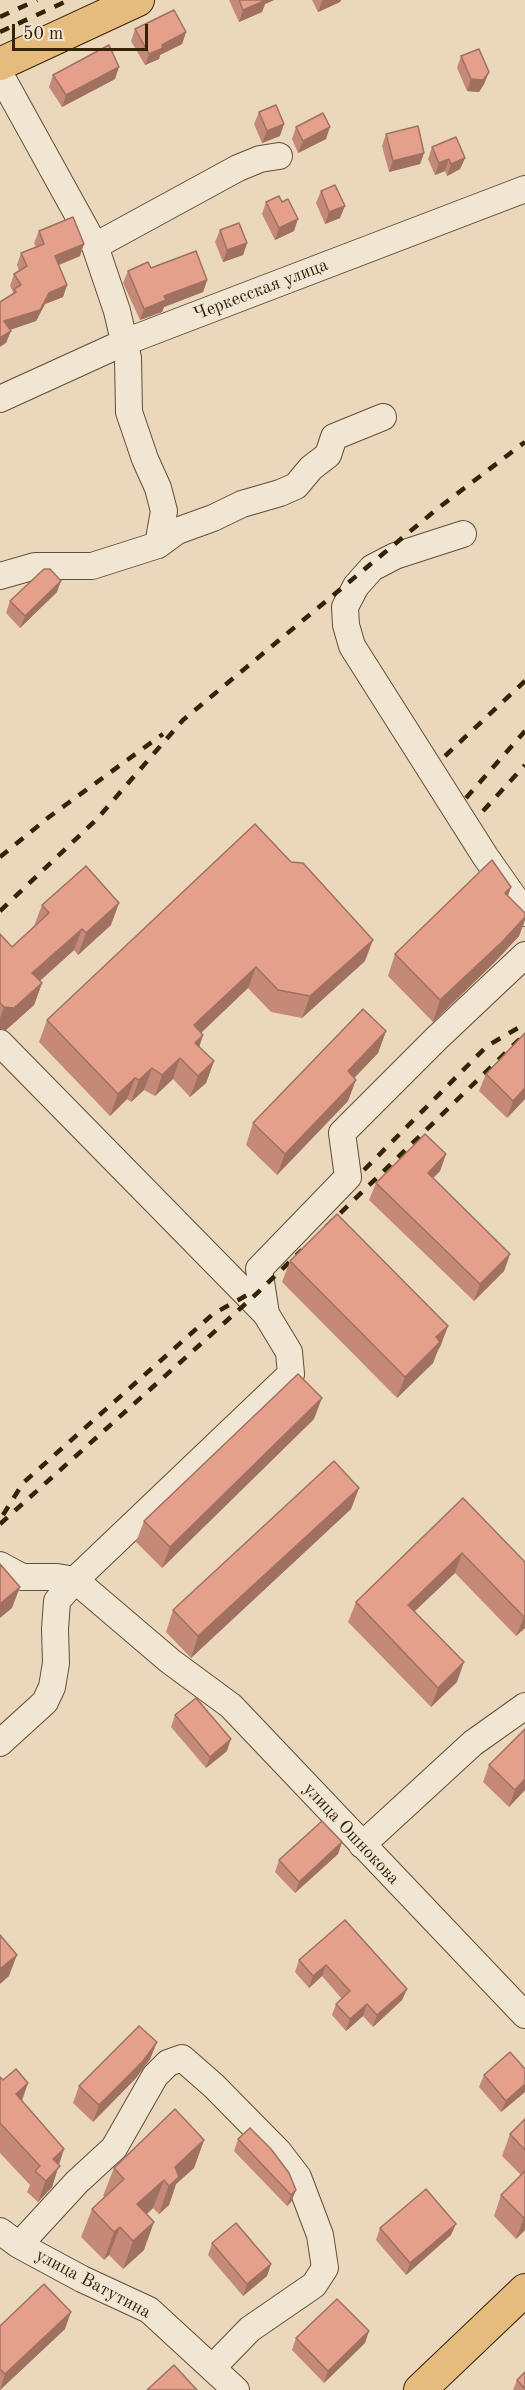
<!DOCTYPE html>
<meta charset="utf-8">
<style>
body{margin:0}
#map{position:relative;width:525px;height:2390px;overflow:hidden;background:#ead7bc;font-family:"Old Standard TT",serif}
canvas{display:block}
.scale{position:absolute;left:12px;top:24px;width:136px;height:27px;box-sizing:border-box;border:3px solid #362205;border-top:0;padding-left:8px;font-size:18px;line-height:21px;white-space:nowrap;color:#362205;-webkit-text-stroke:4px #f1e5d3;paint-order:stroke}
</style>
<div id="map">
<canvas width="525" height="2390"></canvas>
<div class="scale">50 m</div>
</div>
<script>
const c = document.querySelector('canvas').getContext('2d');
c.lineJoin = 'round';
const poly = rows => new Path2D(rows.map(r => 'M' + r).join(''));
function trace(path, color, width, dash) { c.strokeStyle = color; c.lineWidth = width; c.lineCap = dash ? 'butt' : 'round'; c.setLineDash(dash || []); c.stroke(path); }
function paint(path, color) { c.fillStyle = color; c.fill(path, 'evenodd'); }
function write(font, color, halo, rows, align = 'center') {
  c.font = font + ' "Old Standard TT",serif'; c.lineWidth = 5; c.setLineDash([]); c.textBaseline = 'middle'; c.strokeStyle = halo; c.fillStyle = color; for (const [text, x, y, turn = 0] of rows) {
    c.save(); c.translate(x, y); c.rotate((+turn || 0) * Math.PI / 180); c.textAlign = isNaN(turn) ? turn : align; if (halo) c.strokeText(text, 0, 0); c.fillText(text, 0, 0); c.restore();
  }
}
const minor = poly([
 [0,74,95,246,117,311,128,358,129,412,145,459,158,488,164,511,158,545],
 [95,246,238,168,260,159,279,156],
 [0,399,125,342,525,189],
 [463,534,395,556,372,568,356,586,345,607,346,625,352,646,485,856,525,913],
 [0,576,35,566,92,566,158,545,177,531,213,518,242,504,280,493,296,486,311,468,328,455,334,437,383,417],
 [525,955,437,1038,342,1133,348,1177,259,1269,266,1314,289,1352,291,1374,75,1580,170,1661,231,1706,525,2015],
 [0,1043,266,1314],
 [0,1565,22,1577,57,1577,75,1580,57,1601,55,1629,56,1663,52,1687,45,1702,0,1743],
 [362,1845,473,1743,525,1706],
 [0,2231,19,2245,82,2279,149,2310,236,2390],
 [19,2245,77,2182,114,2148,155,2076,168,2063,182,2058,214,2086,278,2151,298,2177,320,2235,325,2268,314,2285,250,2329,212,2368]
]);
const major = poly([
 [0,64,138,0],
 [420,2390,525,2290]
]);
const rail = poly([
 [0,17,37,0],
 [0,32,69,0],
 [445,756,525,681],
 [466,798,525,731],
 [483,811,525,765],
 [0,857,49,817,163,734],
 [0,911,97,819,183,720,437,509,525,442],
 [364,1170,487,1046,525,1024],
 [326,1227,525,1034],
 [3,1515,23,1483,213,1314,249,1294],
 [0,1524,252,1298,302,1250]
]);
const wall = poly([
 [229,0,274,0,265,4,262,12,239,22],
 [312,0,341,0,340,2,318,12],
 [135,29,186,32,182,44,160,55,159,59,145,65,131,41],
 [461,56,489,72,484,84,479,92,467,91,457,68],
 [53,75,115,79,62,107,49,87],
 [259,112,280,136,262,143,254,124],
 [296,127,326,139,298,153,292,139],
 [386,134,424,153,420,164,389,172,382,146],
 [432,147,465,158,460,169,447,176,445,171,435,175,428,159],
 [321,191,340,218,325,224,316,203],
 [266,202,282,202,294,231,275,240,262,214],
 [220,230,247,243,243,255,223,262,215,242],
 [39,231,80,256,59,265,67,285,63,297,45,304,36,321,10,330,6,343,13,292,10,286,14,274,19,271,17,265,21,253,36,247,34,243],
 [151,268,207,280,203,292,164,307,162,312,140,320,123,283,128,271],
 [57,592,20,628,6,613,10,601],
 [255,824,365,961,302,1018,271,1012,248,988,201,1033,203,1035,199,1047,214,1061,206,1083,190,1097,173,1079,155,1096,144,1090,131,1102,127,1099,110,1116,39,1042,47,1020],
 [511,887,508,896,525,913,525,920,519,936,494,963,433,1022,388,976,395,954],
 [42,905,111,925,78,955,74,950,40,981,42,983,34,1005,6,1030,0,1029,0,934,12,947,34,926],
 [386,1031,378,1053,354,1078,348,1101,277,1175,246,1145,253,1123],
 [486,1074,525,1099,507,1118,479,1091],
 [446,1154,440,1171,433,1178,510,1254,504,1271,474,1301,369,1200,376,1183],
 [290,1261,448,1326,440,1347,438,1350,433,1363,397,1398,282,1282],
 [314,1419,162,1568,136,1542,144,1521],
 [359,1488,351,1509,191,1658,166,1632,173,1610],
 [463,1498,525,1562,525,1628,516,1636,455,1573,415,1611,457,1682,431,1707,348,1622,356,1602],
 [175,1715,227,1751,206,1768,171,1727],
 [525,1729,525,1790,509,1807,483,1782,489,1765],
 [342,1842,338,1854,295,1893,275,1872,279,1860],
 [345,1920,407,1989,402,2000,373,2027,363,2016,346,2031,332,2015,336,2004,342,1999,322,1976,309,1988,295,1972,299,1960],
 [157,2042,150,2059,136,2078,93,2122,73,2103,79,2086],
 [525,2069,525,2092,501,2112,479,2087,484,2075],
 [0,2077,3,2080,28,2083,22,2101,59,2165,52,2187,38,2202,27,2192,30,2185,0,2153],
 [525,2119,525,2230,516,2239,494,2216,501,2195,521,2175,502,2156,510,2134],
 [238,2139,296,2190,291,2202,287,2206,234,2151],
 [204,2140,194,2168,176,2184,169,2205,159,2214,153,2208,147,2214,144,2250,123,2269,109,2255,104,2260,81,2237,92,2209,105,2197,103,2196,114,2168],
 [380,2228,451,2235,406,2275,376,2240],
 [212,2243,271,2264,267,2276,243,2296,208,2255],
 [0,2326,65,2329,0,2390],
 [296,2338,365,2343,324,2383,292,2350],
 [525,2372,525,2390,513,2390,517,2380]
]);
const shadedWall = poly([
 [261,0,274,0,265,4,262,12,239,22,243,10],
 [323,0,341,0,340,2,318,12,322,1],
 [186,32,182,44,160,55,159,59,145,65,149,54,162,45],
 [119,67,115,79,62,107,66,95],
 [489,72,484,84,479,92,467,91,471,79],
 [284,124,280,136,262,143,267,131],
 [330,127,326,139,298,153,303,141],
 [424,153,420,164,389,172,393,161],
 [465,158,460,169,447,176,451,164],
 [449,159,445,171,435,175,439,163],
 [345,206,340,218,325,224,329,212],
 [298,219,294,231,275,240,279,228],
 [247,243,243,255,223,262,227,250],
 [84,244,80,256,51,268,55,256],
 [207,280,203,292,164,307,162,312,140,320,144,309,164,296],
 [67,285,63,297,45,304,36,321,0,333,4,321,49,293],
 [11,331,6,343,0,347,0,338],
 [61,581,57,592,20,628,25,616],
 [511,887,503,908,505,893],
 [119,903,111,925,78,955,86,933],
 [525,917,525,920,519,936,494,963,433,1022,440,1000],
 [82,929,74,950,25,994,32,973],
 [373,940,365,961,302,1018,310,996],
 [256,967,248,988,186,1047,194,1025],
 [42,983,34,1005,6,1030,0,1029,0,1018,4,1007],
 [386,1031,378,1053,340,1093,348,1071],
 [203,1035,196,1056,195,1043],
 [180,1058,173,1079,155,1096,162,1075],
 [214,1061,206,1083,190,1097,198,1076],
 [152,1068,144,1090,131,1102,139,1080],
 [135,1078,127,1099,110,1116,118,1094],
 [356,1080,348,1101,277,1175,285,1154],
 [525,1088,525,1099,507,1118,513,1101],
 [446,1154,440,1171,421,1190,428,1173],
 [510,1254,504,1271,474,1301,480,1284],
 [448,1326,440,1347,438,1350,433,1363,397,1398,405,1377,436,1337],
 [322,1398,314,1419,162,1568,170,1547],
 [359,1488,351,1509,191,1658,198,1636],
 [462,1553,455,1573,401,1624,408,1605],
 [20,1587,12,1608,0,1618,0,1604],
 [525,1615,525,1628,516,1636,524,1617],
 [464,1662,457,1682,431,1707,438,1688],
 [231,1739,227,1751,206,1768,210,1757],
 [525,1779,525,1790,509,1807,515,1790],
 [342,1842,338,1854,295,1893,299,1882],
 [17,1955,9,1976,0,1984,0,1969],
 [326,1965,322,1976,309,1988,313,1976],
 [407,1989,402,2000,373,2027,377,2015],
 [367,2004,363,2016,346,2031,350,2019],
 [157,2042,150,2059,136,2078,93,2122,99,2105],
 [28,2083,20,2104,16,2094],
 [525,2084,525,2092,501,2112,506,2101],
 [204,2140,194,2168,176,2184,169,2205,159,2214,175,2167],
 [64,2149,52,2187,38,2202,53,2159],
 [164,2180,153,2208,127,2232,137,2204],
 [296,2190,291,2202,287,2206,291,2195],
 [525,2217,525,2230,516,2239,524,2218],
 [154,2222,144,2250,123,2269,133,2241],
 [456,2224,451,2235,406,2275,410,2263],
 [120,2227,109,2255,104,2260,114,2232],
 [271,2264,267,2276,243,2296,247,2284],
 [71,2312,65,2329,0,2390,5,2374],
 [369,2331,365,2343,324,2383,328,2371]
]);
const building = poly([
 [239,0,266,0,243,10,239,0],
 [174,10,186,32,162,45,163,48,149,54,135,29,174,10],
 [109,45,119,67,66,95,53,75,109,45],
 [479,49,489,72,483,80,471,79,461,56,479,49],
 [276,105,284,124,267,131,259,112,276,105],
 [323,113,330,127,303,141,296,127,323,113],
 [418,126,424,153,393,161,386,134,418,126],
 [456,137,465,158,451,164,449,159,439,163,432,147,456,137],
 [335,185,345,206,329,212,321,191,335,185],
 [279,196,282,202,288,199,298,219,279,228,266,202,279,196],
 [73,217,84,244,55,256,67,285,49,293,40,310,4,321,11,331,0,338,0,302,16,292,14,289,21,285,14,274,27,266,21,253,44,244,39,231,73,217],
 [239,223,247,243,227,250,220,230,239,223],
 [196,251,207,280,164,296,166,300,144,309,128,271,148,262,151,268,196,251],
 [44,569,50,569,61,581,25,616,10,601,44,569],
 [255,824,291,862,303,863,373,940,310,996,278,990,256,967,194,1025,203,1035,195,1043,214,1061,198,1076,180,1058,162,1075,152,1068,139,1080,135,1078,118,1094,47,1020,255,824],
 [492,860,511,887,505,893,525,913,525,917,502,942,440,1000,395,954,492,860],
 [86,866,119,903,86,933,82,929,32,973,42,983,14,1008,4,1007,0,1003,0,934,12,947,49,913,42,905,86,866],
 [363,1009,386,1031,348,1071,356,1080,285,1154,253,1123,363,1009],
 [525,1033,525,1088,513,1101,486,1074,525,1033],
 [425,1134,446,1154,428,1173,510,1254,480,1284,376,1183,425,1134],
 [337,1214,448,1326,436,1337,440,1342,405,1377,290,1261,337,1214],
 [298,1374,322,1398,170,1547,144,1521,298,1374],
 [334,1461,359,1488,198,1636,173,1610,334,1461],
 [463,1498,525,1562,525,1615,524,1617,462,1553,408,1605,464,1662,438,1688,356,1602,463,1498],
 [0,1564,20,1587,0,1604,0,1564],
 [196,1698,231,1739,210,1757,175,1715,196,1698],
 [525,1729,525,1779,515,1790,489,1765,525,1729],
 [322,1821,342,1842,299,1882,279,1860,322,1821],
 [345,1920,407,1989,377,2015,367,2004,350,2019,336,2004,350,1991,326,1965,313,1976,299,1960,345,1920],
 [0,1935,17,1955,0,1969,0,1935],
 [139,2026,157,2042,143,2061,99,2105,79,2086,139,2026],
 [510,2052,525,2069,525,2084,506,2101,484,2075,510,2052],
 [16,2069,28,2083,16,2094,64,2149,53,2159,60,2166,46,2181,35,2171,40,2166,0,2123,0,2077,3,2080,16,2069],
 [175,2109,204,2140,175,2167,179,2177,169,2186,164,2180,137,2204,154,2222,133,2241,120,2227,114,2232,92,2209,124,2179,114,2168,175,2109],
 [525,2119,525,2150,510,2134,525,2119],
 [250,2128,271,2149,289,2173,296,2190,291,2195,238,2139,250,2128],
 [525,2171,525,2217,524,2218,501,2195,525,2171],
 [426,2189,456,2224,410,2263,380,2228,426,2189],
 [236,2223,271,2264,247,2284,212,2243,236,2223],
 [44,2284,71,2312,5,2374,0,2369,0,2326,44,2284],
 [337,2299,369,2331,328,2371,296,2338,337,2299],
 [174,2365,197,2390,147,2390,174,2365],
 [525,2372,525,2389,517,2380,525,2372]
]);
const streetNames = [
 ["Черкесская улица",261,290,-21],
 ["улица Ошнокова",351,1834,47],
 ["улица Ватутина",93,2284,28]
];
trace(minor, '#634f33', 28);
trace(major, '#362205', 34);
trace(minor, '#f1e5d3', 26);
trace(major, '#e5bc7e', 32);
trace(rail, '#362205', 4.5, [10, 10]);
paint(wall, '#c48a77');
paint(shadedWall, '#a07061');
paint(building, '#e4a08a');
trace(building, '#a07061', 1.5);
write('18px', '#362205', '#f1e5d3', streetNames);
</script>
